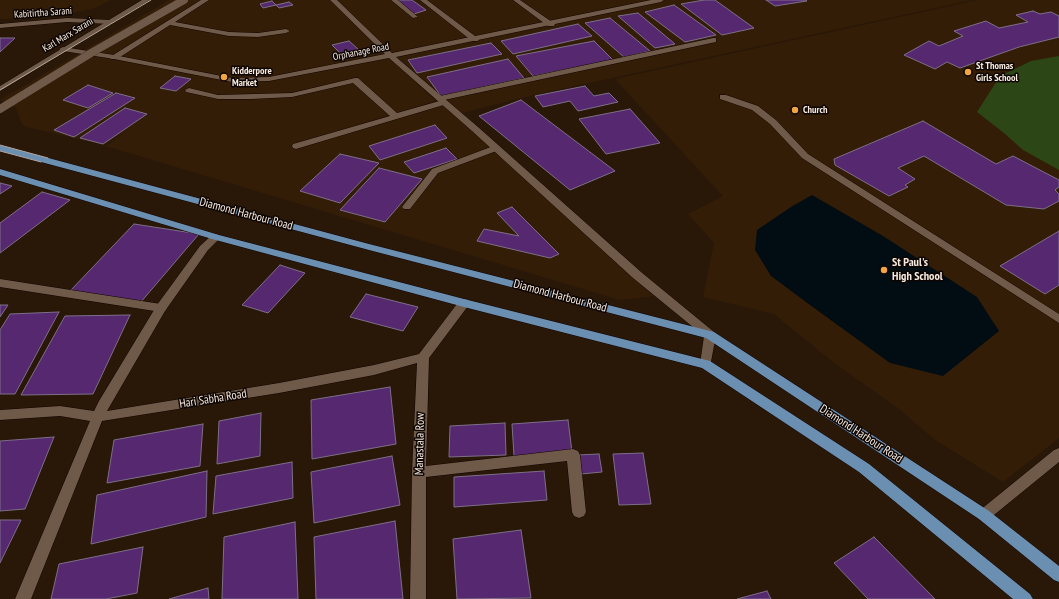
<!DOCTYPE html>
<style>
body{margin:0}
canvas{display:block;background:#291708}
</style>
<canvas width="1059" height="599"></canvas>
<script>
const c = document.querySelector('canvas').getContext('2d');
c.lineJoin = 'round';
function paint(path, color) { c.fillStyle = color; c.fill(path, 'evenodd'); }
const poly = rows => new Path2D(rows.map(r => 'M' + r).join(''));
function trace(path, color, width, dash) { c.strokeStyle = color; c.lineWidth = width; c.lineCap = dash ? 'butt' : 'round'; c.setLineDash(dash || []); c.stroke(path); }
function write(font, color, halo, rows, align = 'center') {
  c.font = font + ' "PT Sans Narrow",sans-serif'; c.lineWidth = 3; c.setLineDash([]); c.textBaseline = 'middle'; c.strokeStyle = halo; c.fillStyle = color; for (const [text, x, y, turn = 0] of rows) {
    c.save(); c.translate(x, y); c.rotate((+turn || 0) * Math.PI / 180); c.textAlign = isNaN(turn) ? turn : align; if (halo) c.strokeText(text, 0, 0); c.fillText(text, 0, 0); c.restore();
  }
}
const built = poly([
 [0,0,111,0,93,9,58,15,5,19,0,19],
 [169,0,652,0,387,54,435,101,280,149,444,104,653,296,620,300,106,146,131,128,104,145,23,126,16,108,0,100],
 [669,0,972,0,533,95,462,113,397,57],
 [978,0,1059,0,1059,438,1003,482,934,439,898,408,833,362,774,314,703,297,714,243,688,214,723,196,615,79]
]);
const green = poly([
 [1059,56,1059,170,1023,150,1004,133,977,112,1000,76,1031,61]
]);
const water = poly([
 [812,195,883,236,977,297,999,331,943,376,890,363,810,305,771,276,755,250,757,230,791,207]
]);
const building = poly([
 [396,0,412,0,426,10,414,14,396,0],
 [704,0,715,0,754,28,722,35,681,4,704,0],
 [766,0,806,0,807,1,775,6,766,0],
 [272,1,276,5,263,8,260,4,272,1],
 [289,2,293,5,279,8,276,5,289,2],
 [674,5,716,35,685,42,645,12,674,5],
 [1033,11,1040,14,1051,12,1059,16,1059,37,1019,47,960,68,947,62,935,69,904,55,929,41,939,46,963,36,954,31,986,21,999,28,1028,22,1016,15,1033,11],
 [638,13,675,44,655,48,618,16,638,13],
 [610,18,650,51,624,57,585,23,610,18],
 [578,24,592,36,513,54,501,41,578,24],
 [0,38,15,38,0,52,0,38],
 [349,41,358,49,341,54,332,45,349,41],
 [594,41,613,60,533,76,516,56,594,41],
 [491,43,502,54,417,73,408,60,491,43],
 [508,59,524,78,441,96,427,77,508,59],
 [175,76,191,79,176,91,160,88,175,76],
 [88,85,113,93,88,108,63,100,88,85],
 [585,86,594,96,609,93,618,102,578,111,570,101,543,107,535,96,585,86],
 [116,93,135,98,74,137,54,130,116,93],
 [521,100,615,171,570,190,479,116,521,100],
 [125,108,147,114,103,144,80,138,125,108],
 [630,109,660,143,606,154,579,119,630,109],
 [923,121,996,164,1013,156,1059,180,1059,187,1055,190,1059,194,1059,201,1044,209,1006,205,924,156,898,168,915,179,905,185,908,187,889,196,835,165,834,159,923,121],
 [435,125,447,138,380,160,369,146,435,125],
 [446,148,457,159,414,173,404,162,446,148],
 [340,154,379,163,340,203,300,191,340,154],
 [379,168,422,179,385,222,340,210,379,168],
 [0,183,12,186,0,194,0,183],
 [42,192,70,200,0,253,0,223,42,192],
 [512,207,559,254,550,258,477,241,484,229,519,236,497,213,512,207],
 [134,224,199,234,140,303,70,291,134,224],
 [1059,231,1059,285,1045,294,1000,266,1059,231],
 [280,265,305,273,268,313,242,305,280,265],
 [366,294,418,307,403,331,350,317,366,294],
 [0,305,8,305,0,317,0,305],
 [59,312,15,394,0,394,0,330,10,314,59,312],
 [130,315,93,394,21,395,65,316,130,315],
 [390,387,396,444,312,459,311,400,390,387],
 [261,413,260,456,217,464,219,421,261,413],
 [568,420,572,452,514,456,512,424,568,420],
 [505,423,506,455,449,457,450,426,505,423],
 [203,424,200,466,107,483,114,440,203,424],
 [54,437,25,509,0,511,0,441,54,437],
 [643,453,651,504,619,505,613,454,643,453],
 [599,454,602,472,581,474,578,455,599,454],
 [392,456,400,505,314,523,311,472,392,456],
 [292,462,293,498,213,514,216,476,292,462],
 [207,471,206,517,91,544,97,495,207,471],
 [544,471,547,500,454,507,454,477,544,471],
 [0,520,21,520,0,563,0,520],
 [395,521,403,599,316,599,314,537,395,521],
 [295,522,298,599,222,599,224,537,295,522],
 [521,530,531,598,457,599,453,539,521,530],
 [874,537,935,599,868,599,834,563,874,537],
 [143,547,137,593,106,599,51,599,59,564,143,547],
 [208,588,209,599,169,599,208,588],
 [767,591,771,599,737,599,767,591]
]);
const service = poly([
 [201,0,209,0,175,22,229,32,258,33,286,29,290,31,286,33,258,37,229,36,170,25,117,59,111,59,110,57,201,0],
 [391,0,398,0,418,17,413,18,391,0],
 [420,0,427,0,479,39,478,41,472,41,420,0],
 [513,0,520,0,555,24,554,26,548,26,513,0],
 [713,38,716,38,716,42,444,100,448,102,447,104,296,149,293,148,292,146,293,144,390,116,353,83,292,97,251,99,218,99,186,92,185,90,189,88,218,95,292,93,355,78,358,78,397,113,443,100,437,100,436,98,440,96,713,38],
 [720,95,726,95,758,106,776,120,808,154,1059,314,1059,323,802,158,770,124,752,110,720,99,720,95],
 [496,145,500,148,499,150,438,173,410,209,404,209,402,207,432,169,496,145],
 [0,279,161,304,165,305,167,308,165,311,161,312,0,287,0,279],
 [1059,448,1059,462,989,519,984,521,979,519,977,515,979,511,1054,450,1059,448]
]);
const minor = poly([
 [330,0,337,0,392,53,651,0,664,0,661,2,396,57,478,127,641,272,714,332,716,335,710,367,706,368,702,367,700,364,704,336,633,278,472,131,389,58,269,81,232,82,114,59,63,51,59,49,63,47,114,55,232,78,269,77,385,54,330,0],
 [67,18,111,20,115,22,111,24,67,22,0,28,0,24,67,18],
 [216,234,221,237,208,250,165,311,107,411,279,383,374,365,419,354,460,300,464,299,468,300,470,303,468,306,429,358,426,466,573,449,578,451,580,455,586,512,584,516,579,518,574,516,572,512,567,461,426,477,426,599,410,599,412,472,417,363,374,375,279,393,102,421,31,599,15,599,90,421,60,416,0,420,0,410,60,406,94,411,99,401,157,305,200,246,212,235,216,234]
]);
const secondary = poly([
 [142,0,150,0,0,91,0,86,142,0]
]);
const primary = poly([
 [0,145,369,244,714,332,989,511,1059,566,1059,582,1054,580,979,519,706,338,369,250,0,151,0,145],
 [0,169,219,235,464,299,710,361,869,464,1030,594,1033,599,1013,599,859,472,702,368,464,307,212,239,0,175,0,169]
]);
const tram = poly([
 [0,90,151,0],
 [0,145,48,158],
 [0,151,41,162]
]);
const secondaryBridge = poly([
 [0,109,91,53,184,0]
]);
const markers = [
 [968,72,4,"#f3a443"],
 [224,77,4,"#f3a443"],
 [795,110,4,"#f3a443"],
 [884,270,4,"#f3a443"]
];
const farStreetnames = [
 ["Kabitirtha Sarani",43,13,-4],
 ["Karl Marx Sarani",68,35,-31],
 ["Orphanage Road",361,52,-11]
];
const farPoinames = [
 ["St Thomas",976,66],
 ["Girls School",976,78],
 ["Kidderpore",232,71],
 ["Market",232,83],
 ["Church",803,110]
];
const streetNames = [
 ["Diamond Harbour Road",246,214,15],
 ["Diamond Harbour Road",560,296,15],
 ["Hari Sabha Road",213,399,-9],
 ["Diamond Harbour Road",861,434,33],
 ["Manastala Row",420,444,-89]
];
const poiNames = [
 ["St Paul's",892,263],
 ["High School",892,277]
];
paint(built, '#341d07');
paint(green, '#2c4615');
paint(water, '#010d12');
paint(building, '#552870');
trace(building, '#7d6f87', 1);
trace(service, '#110300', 1);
trace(minor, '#110300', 1);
trace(secondary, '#110300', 1);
trace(primary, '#110300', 1);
paint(service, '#6f5948');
paint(minor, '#6f5948');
paint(secondary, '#6f5948');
paint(primary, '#6b8fb1');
trace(tram, '#b3a599', 1);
trace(secondaryBridge, '#110300', 8, []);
trace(secondaryBridge, '#6f5948', 8);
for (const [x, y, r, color] of markers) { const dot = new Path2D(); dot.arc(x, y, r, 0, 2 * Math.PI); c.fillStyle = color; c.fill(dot); trace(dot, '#0c0502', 1.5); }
write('10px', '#f7eae0', '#0c0502', farStreetnames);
write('bold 10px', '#f7eae0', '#0c0502', farPoinames, 'left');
write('12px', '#f7eae0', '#0c0502', streetNames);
write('bold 12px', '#f7eae0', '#0c0502', poiNames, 'left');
</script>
